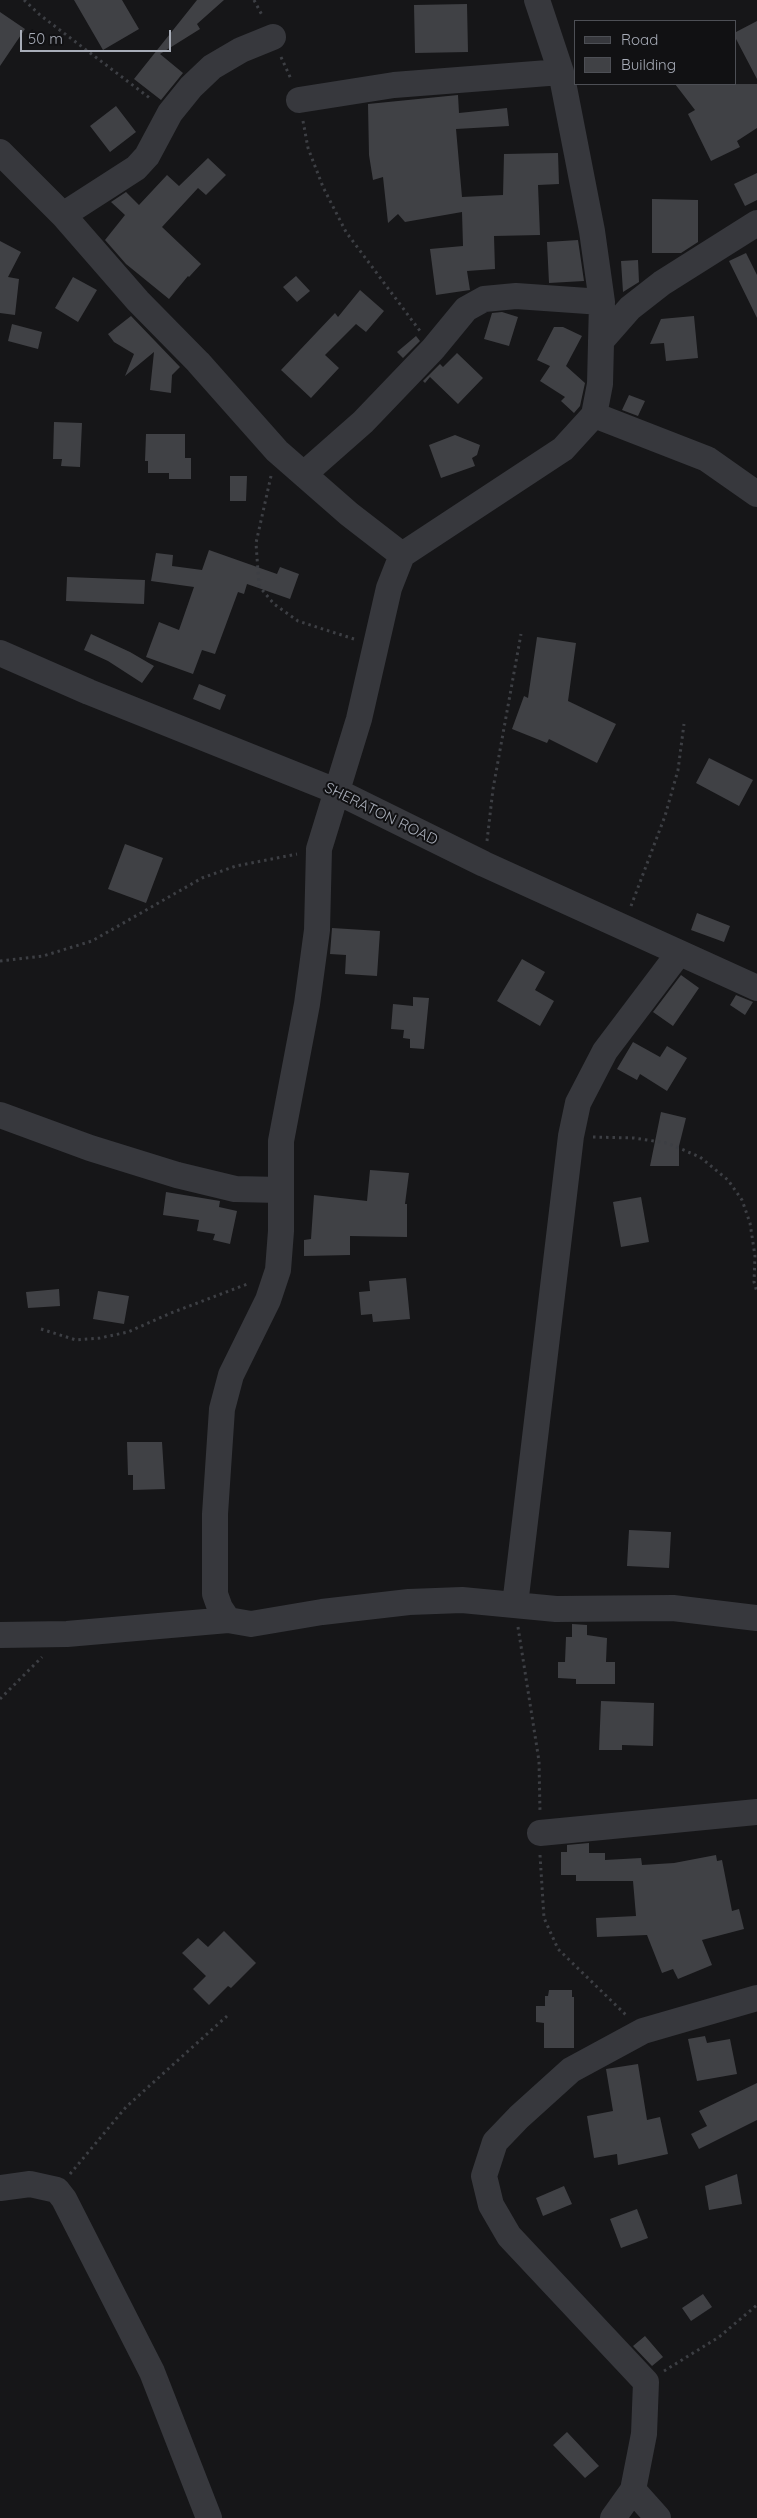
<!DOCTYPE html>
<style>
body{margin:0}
#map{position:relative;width:757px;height:2518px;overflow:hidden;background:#161618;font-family:Quicksand,sans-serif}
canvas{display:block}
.legend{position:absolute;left:574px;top:20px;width:162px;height:65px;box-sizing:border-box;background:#111113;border:1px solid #4d4f55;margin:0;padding:6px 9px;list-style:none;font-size:15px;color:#a8adb8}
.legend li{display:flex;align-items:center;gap:10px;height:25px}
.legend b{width:25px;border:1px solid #4d4f55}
.scale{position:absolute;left:20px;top:30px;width:151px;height:22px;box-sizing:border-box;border:2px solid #a8adb8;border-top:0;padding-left:6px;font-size:15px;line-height:18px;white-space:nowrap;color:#a8adb8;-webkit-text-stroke:4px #111113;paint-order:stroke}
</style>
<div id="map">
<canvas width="757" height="2518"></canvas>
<ul class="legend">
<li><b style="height:6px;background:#37383d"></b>Road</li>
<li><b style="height:14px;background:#404145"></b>Building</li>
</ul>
<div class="scale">50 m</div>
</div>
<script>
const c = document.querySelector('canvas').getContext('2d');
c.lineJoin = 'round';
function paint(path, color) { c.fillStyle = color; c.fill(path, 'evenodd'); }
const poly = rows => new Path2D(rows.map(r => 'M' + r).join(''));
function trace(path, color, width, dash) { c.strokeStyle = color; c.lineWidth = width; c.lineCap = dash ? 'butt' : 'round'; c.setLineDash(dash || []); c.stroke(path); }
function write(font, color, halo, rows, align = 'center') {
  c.font = font + ' Quicksand,sans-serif'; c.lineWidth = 4; c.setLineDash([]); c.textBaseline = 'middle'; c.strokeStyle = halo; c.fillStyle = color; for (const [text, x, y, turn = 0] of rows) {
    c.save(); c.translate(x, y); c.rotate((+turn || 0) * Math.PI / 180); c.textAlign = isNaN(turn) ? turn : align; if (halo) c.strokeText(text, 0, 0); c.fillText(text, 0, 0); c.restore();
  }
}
const building = poly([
 [74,0,122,0,139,29,103,50],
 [197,0,224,0,197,24,200,29,160,54,183,73,161,100,134,79],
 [467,4,468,52,415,53,414,5],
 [0,12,25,29,0,66],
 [757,21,757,79,736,39,736,32],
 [675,84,757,84,757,128,737,141,740,147,711,161,688,114,695,110],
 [458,95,459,113,507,108,509,126,456,129,462,197,503,195,504,154,558,153,559,184,538,185,540,235,494,236,495,269,467,271,470,290,436,295,430,249,463,246,462,212,405,222,398,214,388,223,383,177,373,180,369,155,368,104],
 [116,106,136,132,110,152,90,126],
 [208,158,226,175,206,195,198,188,162,227,201,264,189,277,188,276,169,299,126,264,105,240,125,215,111,202,126,192,139,205,167,175,179,186],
 [757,173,757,200,745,206,734,184],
 [652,199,698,200,698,242,681,253,652,253],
 [578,240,584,281,549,283,547,242],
 [0,241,21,252,8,277,19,279,15,315,0,313],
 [746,253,757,275,757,318,729,261],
 [638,260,639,282,623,292,621,261],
 [296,276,310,291,297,302,283,287],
 [73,277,97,290,78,322,55,308],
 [360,290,384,311,366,332,356,324,325,355,339,368,311,398,281,370,335,313,338,317],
 [502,312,518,317,509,346,484,339,492,313],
 [131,316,180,367,172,375,171,393,150,390,154,352,125,376,134,354,114,342,108,334],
 [694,316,698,358,666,361,664,343,650,344,661,319],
 [12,324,42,332,38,349,8,341],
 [554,327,563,327,582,336,566,366,585,383,580,406,574,413,561,401,565,397,540,381,550,366,537,360],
 [416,336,420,341,403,358,397,352],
 [457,353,483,378,458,404,430,377,425,383,423,381,440,364,443,367],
 [629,395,645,401,638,416,622,410],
 [54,422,82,423,80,467,61,466,62,459,53,459],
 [146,434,185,434,185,458,191,458,191,479,169,479,169,473,148,473,148,461,145,461],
 [455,435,480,445,477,455,472,458,475,466,441,478,429,445],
 [230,476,247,476,246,501,230,501],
 [209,550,277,574,280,567,299,574,290,599,247,584,244,594,238,592,215,654,202,650,193,674,146,657,159,622,179,630,194,587,151,581,156,553,173,555,172,566,202,570],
 [67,577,145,580,144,604,66,601],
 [91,634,130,652,154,666,142,683,108,661,84,650],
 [537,637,576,643,568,701,616,724,597,763,549,739,547,743,512,729,524,696,528,698],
 [199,684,226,695,220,710,193,699],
 [709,758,753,780,739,806,696,783],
 [125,844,163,858,146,903,108,889],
 [697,913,730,926,724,942,691,930],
 [332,928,380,931,377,976,345,974,346,955,330,954],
 [522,959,545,972,535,990,554,1001,540,1026,497,1001],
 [681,975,699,988,673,1026,653,1012],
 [736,995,753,1002,745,1015,730,1005],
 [413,997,429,998,424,1049,410,1048,410,1039,403,1038,404,1030,391,1029,393,1004,413,1006],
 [633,1042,660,1057,667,1046,687,1058,667,1091,640,1074,637,1080,617,1069],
 [661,1112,686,1118,679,1146,679,1166,650,1166],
 [370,1170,409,1173,405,1204,407,1204,407,1237,350,1236,350,1255,304,1256,304,1240,311,1239,314,1195,367,1201],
 [166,1192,220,1201,219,1207,237,1211,230,1244,213,1240,215,1234,197,1231,199,1220,163,1215],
 [641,1197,649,1242,621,1247,613,1202],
 [406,1278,410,1319,373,1322,372,1314,361,1315,359,1292,370,1291,369,1281],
 [59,1289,60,1306,28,1308,26,1292],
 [98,1291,129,1296,124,1324,93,1319],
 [127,1442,162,1442,165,1489,133,1490,133,1475,128,1475],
 [629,1530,671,1532,669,1568,627,1566],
 [572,1624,587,1625,587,1635,607,1638,606,1662,615,1662,615,1684,576,1684,576,1679,558,1678,558,1662,565,1662,566,1637,572,1637],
 [601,1701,654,1703,653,1746,622,1745,622,1750,599,1750],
 [589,1843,589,1853,605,1853,605,1860,641,1858,642,1865,674,1863,716,1855,717,1861,722,1860,732,1911,739,1909,744,1929,702,1940,712,1965,678,1979,673,1969,662,1973,647,1935,597,1937,596,1918,636,1916,633,1881,576,1881,576,1875,561,1875,561,1852,567,1852,567,1845],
 [224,1931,256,1963,231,1988,228,1986,209,2005,193,1989,206,1976,182,1953,198,1938,208,1947],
 [549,1990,572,1990,572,1997,574,1997,574,2048,544,2048,544,2023,536,2022,536,2006,545,2006,545,1996,548,1996],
 [705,2036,707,2043,730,2039,737,2074,697,2081,688,2039],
 [638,2064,647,2120,660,2117,668,2154,618,2165,617,2154,594,2158,587,2116,613,2111,606,2069],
 [757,2083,757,2120,699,2149,691,2134,707,2126,699,2111],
 [737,2174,742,2204,709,2210,705,2186],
 [564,2186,572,2204,543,2216,536,2198],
 [637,2209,648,2238,621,2248,610,2219],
 [703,2294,712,2307,691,2321,682,2308],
 [645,2336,663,2357,652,2366,633,2346],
 [567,2432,599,2466,585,2478,553,2445]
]);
const path = poly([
 [24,0,40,15,151,99],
 [254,0,263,17],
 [281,57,291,79],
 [303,121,308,148,323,187,346,232,420,331],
 [271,476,256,543,259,586,274,604,298,621,354,639],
 [487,841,493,789,521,634],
 [631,906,665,816,678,770,684,724],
 [0,961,43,956,92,941,202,878,236,866,297,854],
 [593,1137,634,1138,667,1143,700,1157,728,1180,742,1200,750,1223,755,1256,754,1282,757,1292],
 [41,1329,76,1340,100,1338,128,1332,171,1313,250,1283],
 [518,1627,539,1761,540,1812],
 [0,1699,42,1657],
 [540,1855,544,1918,558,1949,626,2015],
 [70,2174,126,2107,227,2016],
 [664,2371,719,2337,757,2305]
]);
const minor = poly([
 [537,0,561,72,592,231,602,302,600,384,594,415,563,449,402,555,389,588,359,719,319,849,317,930,307,1004,281,1141,281,1231,278,1270,268,1300,231,1375,222,1409,215,1514,215,1594,220,1608,228,1620,251,1624,322,1612,409,1602,462,1600,556,1609,673,1608,757,1618],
 [299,100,394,85,561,72],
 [0,152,63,215,138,301,198,362,277,451,349,514,402,555],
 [63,215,136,168,147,156,170,113,191,87,212,67,241,50,273,37],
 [601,341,630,308,662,283,757,223],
 [594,415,707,459,757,494],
 [304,474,363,422,433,349,466,309,484,299,516,296,602,302],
 [0,653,89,692,336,791,484,864,757,988],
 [0,1115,90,1148,177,1175,235,1189,280,1190],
 [515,1605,571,1136,578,1103,605,1051,679,953],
 [0,1635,67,1634,228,1620],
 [540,1833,757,1812],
 [0,2188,30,2184,57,2190,64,2199,152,2372,209,2518],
 [633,2490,658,2518],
 [613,2518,633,2490,644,2434,646,2382,509,2236,491,2205,484,2176,495,2142,519,2117,571,2070,643,2031,757,1998]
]);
const streetNames = [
 ["SHERATON ROAD",381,814,26]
];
paint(building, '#404145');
trace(path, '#3d3f44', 3, [2.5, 4]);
trace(minor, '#37383d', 26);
write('15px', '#a8adb8', '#111113', streetNames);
</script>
